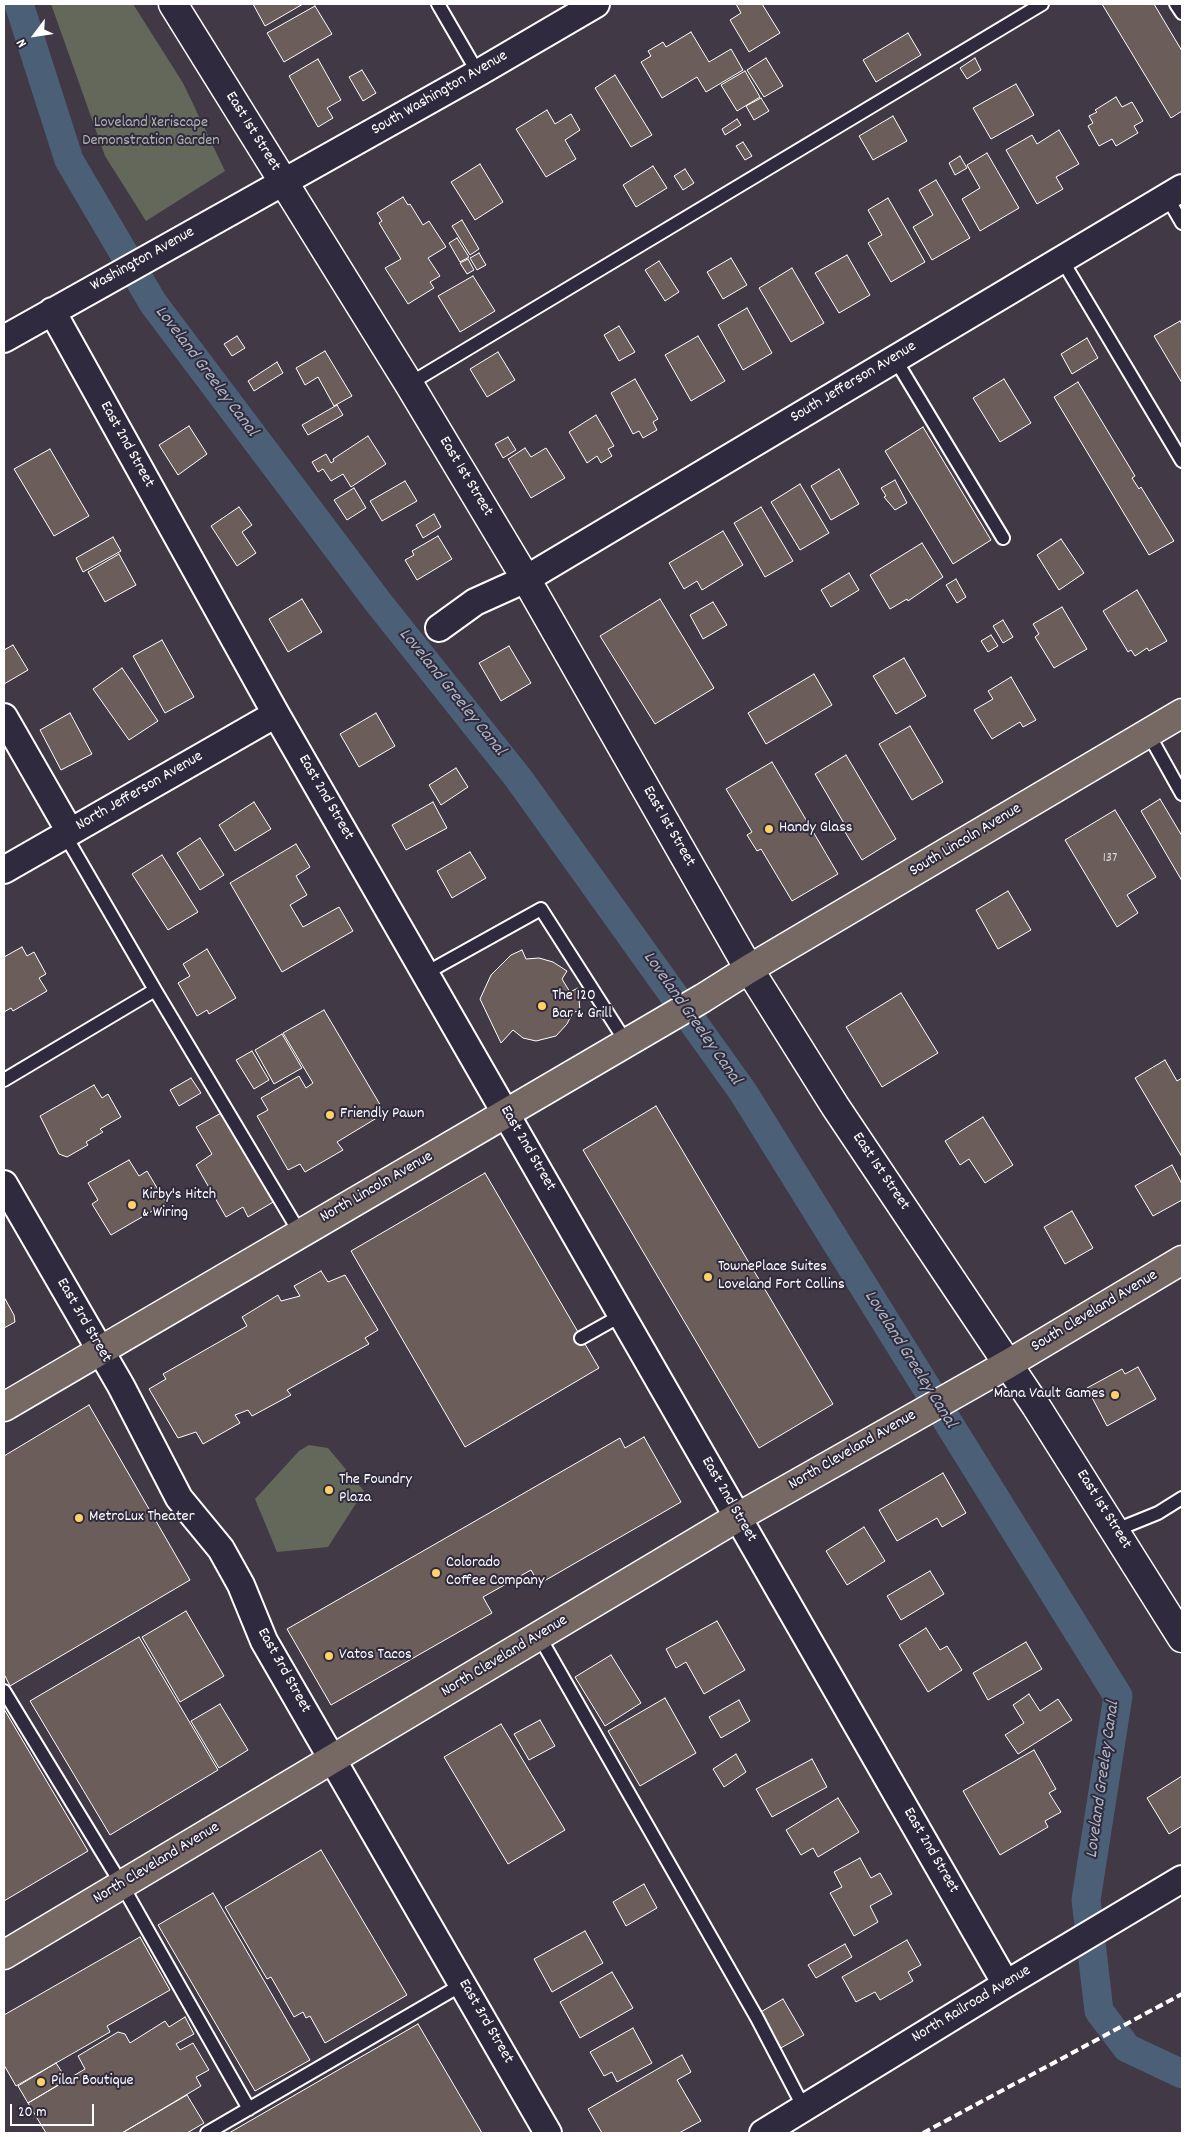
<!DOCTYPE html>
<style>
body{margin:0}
#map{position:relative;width:1186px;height:2137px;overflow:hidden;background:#413945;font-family:Dekko,sans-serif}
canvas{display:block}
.frame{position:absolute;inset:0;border:5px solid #fff;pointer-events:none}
.north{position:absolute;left:10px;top:10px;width:50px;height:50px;-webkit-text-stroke:4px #2f2a3d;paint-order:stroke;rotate:239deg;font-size:14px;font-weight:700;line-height:20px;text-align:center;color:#fff}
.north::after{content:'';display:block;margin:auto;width:18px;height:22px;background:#fff;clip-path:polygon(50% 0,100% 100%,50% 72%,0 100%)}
.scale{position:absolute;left:10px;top:2104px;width:84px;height:22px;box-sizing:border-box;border:2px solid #fff;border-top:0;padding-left:6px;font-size:15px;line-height:18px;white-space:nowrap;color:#fff;-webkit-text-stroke:4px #2f2a3d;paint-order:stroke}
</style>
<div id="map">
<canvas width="1186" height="2137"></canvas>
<div class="frame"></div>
<div class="north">N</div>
<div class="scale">20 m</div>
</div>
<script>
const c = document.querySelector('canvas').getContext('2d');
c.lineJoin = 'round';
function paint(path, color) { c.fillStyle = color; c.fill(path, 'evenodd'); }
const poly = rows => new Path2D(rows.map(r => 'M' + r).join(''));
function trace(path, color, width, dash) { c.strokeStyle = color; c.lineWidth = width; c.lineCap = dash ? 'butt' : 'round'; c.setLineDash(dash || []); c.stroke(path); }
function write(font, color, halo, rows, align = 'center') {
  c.font = font + ' Dekko,sans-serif'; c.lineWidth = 4; c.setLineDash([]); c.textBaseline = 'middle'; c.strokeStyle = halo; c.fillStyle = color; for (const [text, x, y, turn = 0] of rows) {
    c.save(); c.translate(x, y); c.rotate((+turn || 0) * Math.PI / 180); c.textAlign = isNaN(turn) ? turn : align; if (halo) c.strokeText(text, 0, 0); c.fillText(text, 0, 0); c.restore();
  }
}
const green = poly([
 [51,4,133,4,183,83,225,171,146,221,105,156],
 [309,1445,328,1448,364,1491,328,1547,277,1552,255,1499,299,1451]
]);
const canal = poly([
 [19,4,69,160,153,303,378,602,519,779,743,1092,1118,1696,1086,1900,1099,2011,1127,2048,1182,2074]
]);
const building = poly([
 [253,4,303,4,265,26,253,4],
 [736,4,762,4,780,33,749,52,730,20,741,13,736,4],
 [1102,4,1154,4,1182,51,1182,111,1171,118,1102,4],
 [315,6,332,34,284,62,267,33,315,6],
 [691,32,709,62,731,49,743,70,706,92,697,77,662,98,641,62,651,56,648,51,663,42,666,47,691,32],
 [908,33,921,55,876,82,863,60,908,33],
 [766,58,783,86,764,97,747,70,766,58],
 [975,58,981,70,967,79,960,68,975,58],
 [318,59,341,100,327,108,333,118,318,127,289,76,318,59],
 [362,70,376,93,363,101,349,77,362,70],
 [745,71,760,97,737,111,721,85,745,71],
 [615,75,652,135,631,147,595,88,615,75],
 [1016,84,1034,115,991,139,973,108,1016,84],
 [1116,97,1122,107,1132,102,1143,121,1134,126,1138,133,1116,146,1112,139,1099,146,1088,126,1093,123,1089,116,1097,112,1095,110,1116,97],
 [761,98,769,111,754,120,746,106,761,98],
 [547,110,555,124,571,114,580,130,565,140,576,159,546,177,516,129,547,110],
 [893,116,907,141,873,160,859,136,893,116],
 [737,119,741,125,725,135,722,129,737,119],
 [1059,130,1079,164,1056,177,1063,189,1037,204,1006,150,1032,135,1037,144,1059,130],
 [743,142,752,156,745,160,736,146,743,142],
 [987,153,1019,208,980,231,962,199,980,188,967,165,987,153],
 [960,156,967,168,955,175,949,163,960,156],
 [480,164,503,202,475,220,451,182,480,164],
 [653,166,667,188,636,207,623,185,653,166],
 [685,169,694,183,683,190,674,176,685,169],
 [936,180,970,238,932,260,913,227,933,215,919,190,936,180],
 [403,197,408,205,410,204,423,225,429,221,446,247,428,258,440,276,430,282,434,288,408,304,385,268,401,259,379,223,382,221,377,213,403,197],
 [888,198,925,262,891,282,868,243,882,235,868,210,888,198],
 [462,220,479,249,470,255,452,226,462,220],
 [457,238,469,257,460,262,449,243,457,238],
 [479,253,486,265,477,270,470,258,479,253],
 [847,255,870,295,839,313,815,273,847,255],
 [731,258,747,285,723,299,707,272,731,258],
 [468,259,474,270,467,274,460,263,468,259],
 [659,261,679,292,665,301,645,270,659,261],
 [792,268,824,323,791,342,759,288,792,268],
 [473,276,495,311,460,332,438,296,473,276],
 [747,308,772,353,743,370,718,325,747,308],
 [1180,321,1182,325,1182,383,1154,336,1180,321],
 [619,326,635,352,619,361,604,335,619,326],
 [237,336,245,348,232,356,224,344,237,336],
 [698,336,725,381,691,401,665,355,698,336],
 [1087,338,1098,358,1072,374,1061,354,1087,338],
 [325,351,352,396,334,406,318,377,305,385,296,368,325,351],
 [498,352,515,380,487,397,470,369,498,352],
 [277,362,283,373,254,391,248,381,277,362],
 [635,379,658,419,653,422,657,430,643,438,639,431,633,434,611,393,635,379],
 [1004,379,1031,423,1000,442,973,398,1004,379],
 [1078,382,1135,476,1132,478,1139,489,1141,487,1174,541,1149,555,1054,397,1078,382],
 [337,405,343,415,308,435,302,425,337,405],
 [596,415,614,446,608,449,612,456,601,463,597,456,587,463,569,432,596,415],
 [189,426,207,454,178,475,159,445,189,426],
 [923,427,991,540,953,564,885,451,923,427],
 [368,436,386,464,351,487,343,474,331,481,323,469,318,472,312,462,326,454,331,463,334,461,333,459,368,436],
 [508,437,516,450,503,458,495,444,508,437],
 [525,448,531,457,546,448,565,478,531,498,508,459,525,448],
 [50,449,89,516,54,536,14,469,50,449],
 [839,469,859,504,831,520,811,486,839,469],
 [895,480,907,503,895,510,884,497,886,496,881,488,895,480],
 [405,481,417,501,382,521,370,501,405,481],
 [800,484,829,533,800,550,771,502,800,484],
 [354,488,366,508,347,520,334,500,354,488],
 [239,507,252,525,242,532,256,553,237,566,211,526,239,507],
 [761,507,793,561,765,577,734,523,761,507],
 [434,514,441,527,423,538,416,525,434,514],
 [723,531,743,565,702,590,697,581,684,589,669,563,723,531],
 [438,536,452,559,417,580,405,560,414,555,412,551,438,536],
 [113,537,121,551,83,572,76,558,113,537],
 [1061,539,1084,573,1059,590,1037,555,1061,539],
 [922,543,943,577,908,601,907,599,890,609,870,575,922,543],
 [119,554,136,585,105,602,88,572,119,554],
 [849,573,859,590,831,607,821,590,849,573],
 [956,579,966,597,957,603,946,585,956,579],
 [1137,590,1167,641,1149,651,1147,648,1135,656,1131,650,1128,652,1103,611,1137,590],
 [302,599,322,632,288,652,269,619,302,599],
 [660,599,714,688,655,724,600,636,660,599],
 [713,602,727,625,703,639,690,615,713,602],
 [1062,607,1087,649,1054,668,1035,637,1039,634,1033,624,1062,607],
 [1003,620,1013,637,1003,643,993,626,1003,620],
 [991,635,998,646,988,652,981,641,991,635],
 [162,640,194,697,165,713,133,656,162,640],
 [13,645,28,670,4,684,4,650,13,645],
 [509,646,531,683,501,701,479,663,509,646],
 [904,658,926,696,896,714,873,676,904,658],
 [122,668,158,721,129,740,93,689,122,668],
 [814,674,832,705,766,744,748,713,814,674],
 [1011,677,1036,720,1023,727,1020,722,992,739,974,710,993,699,988,691,1011,677],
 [70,713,92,754,61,770,40,730,70,713],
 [376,713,395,746,359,767,340,734,376,713],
 [910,726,943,782,912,800,879,744,910,726],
 [846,755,896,839,862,860,842,827,845,825,815,774,846,755],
 [772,762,838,874,792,901,761,849,757,851,747,835,752,832,726,789,772,762],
 [456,768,468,787,441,805,429,785,456,768],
 [1160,799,1182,836,1182,881,1141,811,1160,799],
 [254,802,271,829,235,851,219,825,254,802],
 [433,802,447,828,406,850,392,825,433,802],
 [1115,810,1156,877,1127,895,1138,913,1117,927,1065,840,1115,810],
 [200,838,224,875,200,890,177,853,200,838],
 [296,844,310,867,296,876,307,895,290,905,303,927,339,907,353,931,282,972,230,883,296,844],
 [470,852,486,878,452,898,437,871,470,852],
 [162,855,198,912,168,930,132,874,162,855],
 [1008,891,1031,930,998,949,976,910,1008,891],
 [22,947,27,956,34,952,46,974,39,978,47,991,13,1011,11,1008,4,1012,4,957,22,947],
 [207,949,236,998,209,1014,207,1010,197,1016,178,983,190,976,183,964,207,949],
 [522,950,526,959,539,958,553,962,567,971,562,979,570,992,578,988,580,1011,573,1012,567,1024,556,1036,536,1041,523,1038,513,1030,501,1043,480,999,491,975,511,955,522,950],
 [901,993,938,1053,882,1087,846,1027,901,993],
 [324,1010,385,1113,337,1142,343,1150,305,1172,300,1164,288,1170,257,1116,268,1110,261,1098,299,1076,306,1088,313,1083,283,1033,324,1010],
 [282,1034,302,1068,274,1084,255,1050,282,1034],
 [252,1051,269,1080,254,1089,236,1060,252,1051],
 [1165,1060,1177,1081,1182,1078,1182,1157,1135,1078,1165,1060],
 [191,1078,201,1093,179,1106,170,1090,191,1078],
 [94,1085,102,1098,108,1094,121,1117,100,1129,103,1132,86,1142,88,1145,67,1157,59,1154,40,1116,94,1085],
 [656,1106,833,1404,759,1448,583,1150,656,1106],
 [223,1112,275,1201,248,1217,243,1207,226,1217,196,1165,212,1154,196,1127,223,1112],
 [983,1117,1013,1165,985,1183,969,1159,960,1165,945,1141,983,1117],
 [129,1160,139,1176,147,1171,166,1203,111,1235,92,1204,98,1200,88,1183,129,1160],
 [1172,1165,1182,1184,1182,1200,1153,1216,1135,1186,1172,1165],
 [485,1173,599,1368,465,1447,351,1251,485,1173],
 [1072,1211,1093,1248,1065,1264,1044,1227,1072,1211],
 [321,1271,328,1282,345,1275,378,1330,365,1338,369,1344,287,1390,291,1395,252,1416,248,1410,235,1415,240,1423,203,1444,196,1432,178,1438,149,1389,166,1379,163,1374,247,1326,242,1317,278,1295,281,1301,300,1296,294,1286,321,1271],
 [4,1297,14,1315,15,1322,4,1328,4,1297],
 [1138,1367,1156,1399,1107,1426,1087,1388,1122,1369,1125,1374,1138,1367],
 [89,1405,190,1580,10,1686,4,1674,4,1456,89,1405],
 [644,1437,681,1502,539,1584,531,1570,483,1597,492,1613,331,1705,287,1629,620,1438,625,1448,644,1437],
 [943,1473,966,1513,942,1527,937,1518,897,1541,879,1510,943,1473],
 [864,1527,885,1561,847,1585,826,1551,864,1527],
 [930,1571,944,1594,901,1620,887,1596,930,1571],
 [186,1611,224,1676,180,1702,142,1637,186,1611],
 [717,1621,745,1670,704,1694,686,1662,676,1668,666,1649,717,1621],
 [926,1628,940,1650,947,1646,962,1670,928,1692,899,1645,926,1628],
 [139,1637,218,1770,110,1835,30,1701,139,1637],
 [1026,1642,1042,1669,988,1700,973,1673,1026,1642],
 [611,1655,641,1703,605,1726,575,1677,611,1655],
 [1029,1694,1040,1711,1058,1699,1072,1720,1018,1754,1005,1735,1024,1723,1013,1705,1029,1694],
 [665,1698,696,1753,640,1786,608,1731,665,1698],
 [739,1700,750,1721,721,1738,709,1717,739,1700],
 [220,1704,248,1750,219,1768,191,1721,220,1704],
 [4,1709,88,1851,4,1901,4,1709],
 [540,1720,555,1746,529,1760,514,1734,540,1720],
 [501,1724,565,1830,508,1864,444,1757,501,1724],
 [1034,1750,1056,1789,1049,1793,1061,1812,1045,1821,1048,1827,1000,1855,963,1791,1034,1750],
 [736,1754,746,1772,724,1787,713,1769,736,1754],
 [812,1759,827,1787,772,1817,756,1789,812,1759],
 [1182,1776,1182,1826,1169,1834,1147,1798,1182,1776],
 [838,1798,859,1832,818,1857,813,1848,801,1855,786,1830,838,1798],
 [321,1850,407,1995,325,2043,310,2016,306,2018,303,2012,294,2017,271,1977,267,1979,225,1907,321,1850],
 [860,1858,871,1878,880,1873,892,1894,870,1906,878,1922,854,1936,830,1893,842,1887,834,1872,860,1858],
 [644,1884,657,1908,626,1926,613,1902,644,1884],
 [213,1893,310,2060,255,2091,158,1925,213,1893],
 [585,1931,603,1963,552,1992,534,1959,585,1931],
 [140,1937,170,1990,107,2026,110,2032,16,2086,4,2065,4,2015,140,1937],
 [907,1940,921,1965,908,1972,913,1981,880,2000,875,1992,856,2002,842,1977,907,1940],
 [845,1944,852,1957,816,1978,808,1965,845,1944],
 [612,1972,633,2008,580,2038,560,2002,612,1972],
 [783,1999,804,2035,779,2049,759,2013,783,1999],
 [185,2017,194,2034,176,2044,180,2050,193,2043,209,2070,196,2077,201,2086,122,2133,46,2133,28,2103,85,2069,78,2056,118,2032,125,2034,130,2043,165,2021,169,2027,185,2017],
 [418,2024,482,2133,229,2133,418,2024],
 [633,2028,652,2063,617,2082,612,2072,604,2076,590,2052,633,2028],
 [682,2055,691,2072,677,2080,701,2121,679,2133,602,2133,588,2109,682,2055],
 [56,2063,67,2080,28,2103,18,2086,56,2063],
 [187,2095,204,2123,187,2133,122,2133,187,2095]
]);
const lane = poly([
 [438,4,478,73],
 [1176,4,1182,13],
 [1167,197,1182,223],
 [1062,260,1182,461],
 [895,359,1003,538],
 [409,384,1042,4],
 [1148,733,1182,794],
 [65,835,155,990,300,1233],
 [426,973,541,909,626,1042],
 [4,1080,155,990],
 [581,1338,622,1315],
 [1116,1530,1158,1513,1182,1498],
 [539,1636,757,2018,804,2108],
 [4,1691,122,1885,249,2109],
 [207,2133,463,1984]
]);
const street = poly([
 [52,311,276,714,1006,1984],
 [4,339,478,73,596,4],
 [439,628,475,602,526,579,1182,188],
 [4,717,70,832],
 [4,870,276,714],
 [4,1184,121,1386,179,1498,221,1549,241,1585,264,1641,548,2133],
 [763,2133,1006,1984,1182,1879]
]);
const secondary = poly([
 [173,4,409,384,526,579,749,969,835,1106,1036,1406,1182,1638]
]);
const highway = poly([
 [4,1407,703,998,749,969,1182,713],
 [4,1955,738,1517,1008,1364,1182,1260]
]);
const rail = poly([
 [923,2133,1182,1994]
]);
const markers = [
 [769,829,5,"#ffd166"],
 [542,1006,5,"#ffd166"],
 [330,1115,5,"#ffd166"],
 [132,1205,5,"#ffd166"],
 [708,1277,5,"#ffd166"],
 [1115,1395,5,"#ffd166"],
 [329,1490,5,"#ffd166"],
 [79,1518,5,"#ffd166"],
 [436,1573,5,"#ffd166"],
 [329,1656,5,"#ffd166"],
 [41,2082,5,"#ffd166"]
];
const numberNames = [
 ["137",1110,859]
];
const streetNames = [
 ["South Washington Avenue",440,94,-30],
 ["East 1st Street",252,132,58],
 ["Washington Avenue",143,260,-29],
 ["South Jefferson Avenue",854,383,-31],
 ["East 2nd Street",126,445,61],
 ["East 1st Street",465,477,59],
 ["North Jefferson Avenue",140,792,-30],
 ["East 2nd Street",325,798,60],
 ["East 1st Street",668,827,60],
 ["South Lincoln Avenue",966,841,-31],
 ["East 2nd Street",527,1149,60],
 ["East 1st Street",880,1172,56],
 ["North Lincoln Avenue",377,1188,-30],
 ["South Cleveland Avenue",1095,1312,-31],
 ["East 3rd Street",83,1321,60],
 ["North Cleveland Avenue",853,1451,-30],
 ["East 2nd Street",728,1500,60],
 ["East 1st Street",1103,1510,58],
 ["North Cleveland Avenue",505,1657,-31],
 ["East 3rd Street",283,1671,61],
 ["East 2nd Street",930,1851,60],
 ["North Cleveland Avenue",157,1864,-31],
 ["North Railroad Avenue",972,2005,-31],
 ["East 3rd Street",485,2022,60]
];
const parkNames = [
 ["Loveland Xeriscape",151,124],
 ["Demonstration Garden",151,142]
];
const poiNames = [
 ["Handy Glass",779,829],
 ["The 120",552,997],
 ["Bar & Grill",552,1015],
 ["Friendly Pawn",340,1115],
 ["Kirby's Hitch",142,1196],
 ["& Wiring",142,1214],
 ["TownePlace Suites",718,1268],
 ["Loveland Fort Collins",718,1286],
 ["Mana Vault Games",1105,1395,"right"],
 ["The Foundry",339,1481],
 ["Plaza",339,1499],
 ["MetroLux Theater",89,1518],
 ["Colorado",446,1564],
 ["Coffee Company",446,1582],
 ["Vatos Tacos",339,1656],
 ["Pilar Boutique",51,2082]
];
const waterNames = [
 ["Loveland Greeley Canal",205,372,53],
 ["Loveland Greeley Canal",451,693,51],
 ["Loveland Greeley Canal",691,1019,55],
 ["Loveland Greeley Canal",909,1360,58],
 ["Loveland Greeley Canal",1104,1780,-82]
];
paint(green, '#63685b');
trace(canal, '#4b5f76', 29);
paint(building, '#6b5d59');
trace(building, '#fff', 1);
trace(lane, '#fff', 16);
trace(street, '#fff', 30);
trace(secondary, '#fff', 31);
trace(highway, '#fff', 31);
trace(lane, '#2f2a3d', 12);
trace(street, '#2f2a3d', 26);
trace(secondary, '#2f2a3d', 28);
trace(highway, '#766964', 28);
trace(rail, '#fff', 4, [8, 4]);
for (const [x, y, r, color] of markers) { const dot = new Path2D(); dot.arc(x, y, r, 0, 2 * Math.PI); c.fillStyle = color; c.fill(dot); trace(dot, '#2f2a3d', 2); }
write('14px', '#dad6d6', null, numberNames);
write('16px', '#fff', '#2f2a3d', streetNames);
write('16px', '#b1b4ad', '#2f2a3d', parkNames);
write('16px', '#fff', '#2f2a3d', poiNames, 'left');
write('italic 18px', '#aeb7c1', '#2f2a3d', waterNames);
</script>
